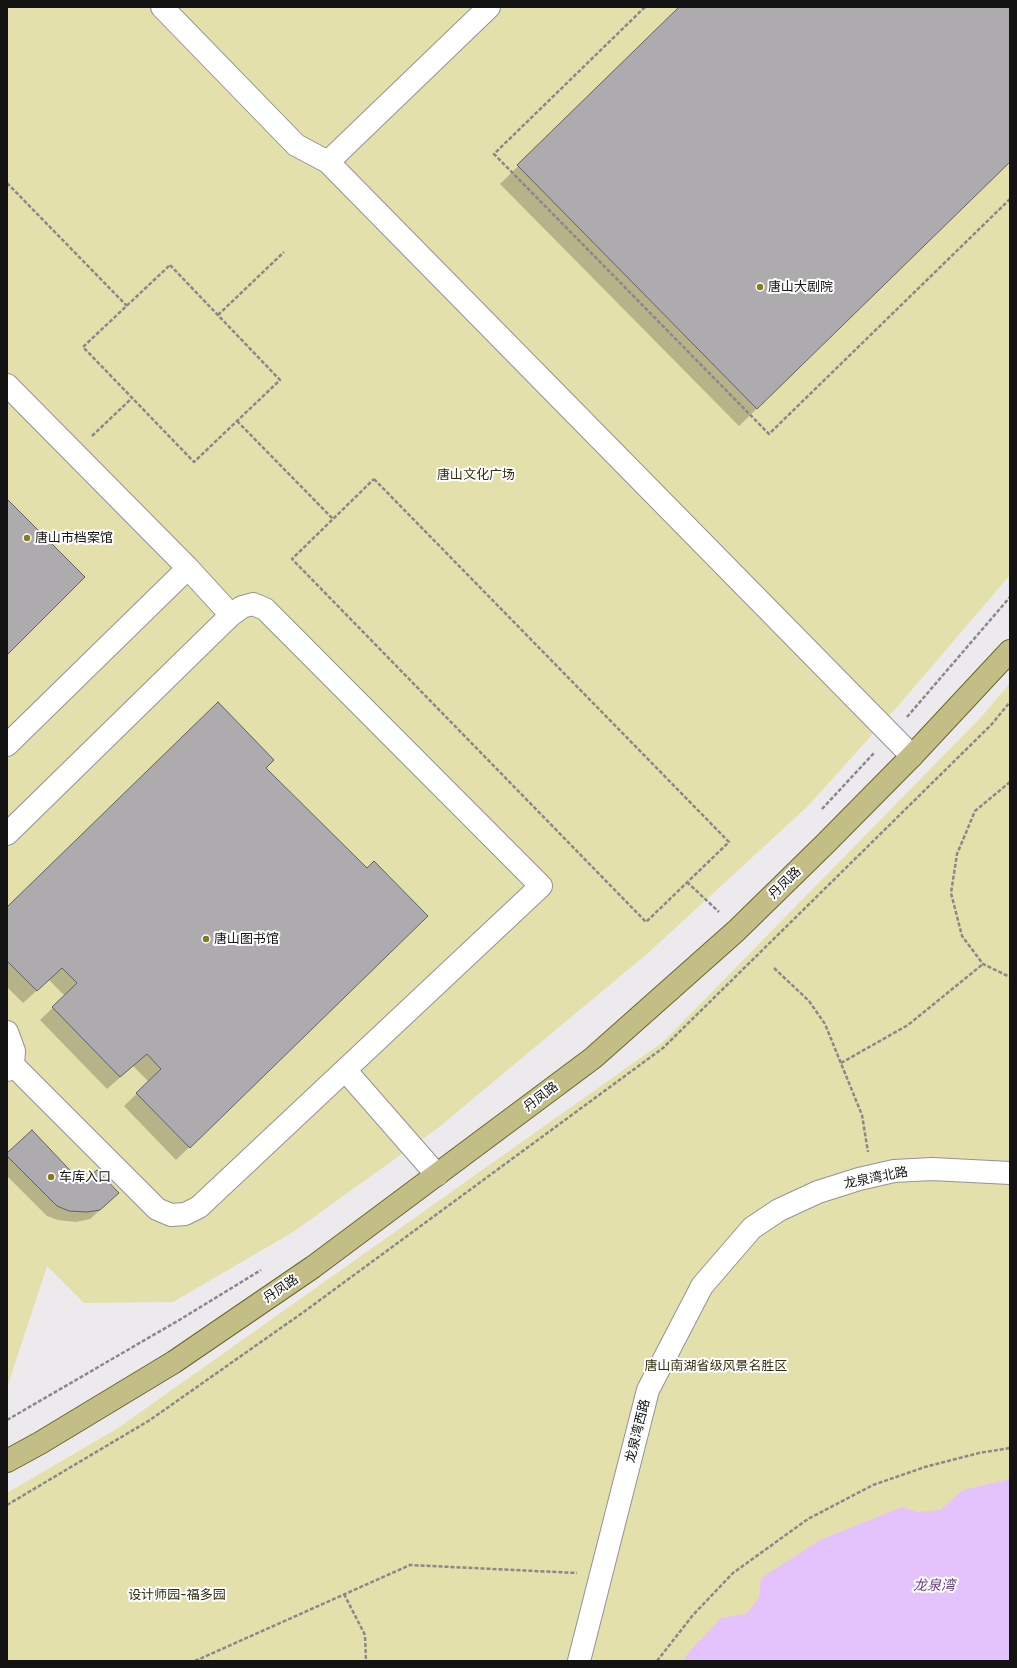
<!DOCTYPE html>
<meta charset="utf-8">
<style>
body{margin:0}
#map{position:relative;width:1017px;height:1668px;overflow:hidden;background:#eceaed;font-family:Rubik,sans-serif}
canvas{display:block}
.frame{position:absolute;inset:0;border:8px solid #131314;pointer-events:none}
</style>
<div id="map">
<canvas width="1017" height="1668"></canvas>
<div class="frame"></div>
</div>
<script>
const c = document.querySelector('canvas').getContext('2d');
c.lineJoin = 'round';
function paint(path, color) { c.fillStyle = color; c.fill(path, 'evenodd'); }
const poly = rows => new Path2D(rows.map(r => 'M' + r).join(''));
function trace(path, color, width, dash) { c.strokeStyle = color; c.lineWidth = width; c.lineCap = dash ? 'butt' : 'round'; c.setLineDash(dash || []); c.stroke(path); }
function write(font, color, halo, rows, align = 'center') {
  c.font = font + ' Rubik,"Noto Sans SC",sans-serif'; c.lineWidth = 4; c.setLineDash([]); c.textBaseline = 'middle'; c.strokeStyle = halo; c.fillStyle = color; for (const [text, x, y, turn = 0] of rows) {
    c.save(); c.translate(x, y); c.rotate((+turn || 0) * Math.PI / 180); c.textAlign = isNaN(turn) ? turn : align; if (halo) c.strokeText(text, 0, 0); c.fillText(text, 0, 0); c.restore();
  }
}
const green = poly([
 [7,7,1010,7,1010,575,898,706,808,806,647,954,438,1128,293,1232,173,1302,84,1303,47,1266,7,1388],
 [1010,683,1010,1661,7,1661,7,1493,118,1428,663,1042,983,715]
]);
const water = poly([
 [1010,1479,1010,1661,683,1661,689,1652,721,1618,746,1614,759,1598,761,1578,820,1540,902,1507,918,1512,940,1510,963,1490]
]);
const shadow = poly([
 [680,7,1010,7,1010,161,739,426,500,184],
 [265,768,414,929,176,1160,124,1106,149,1082,133,1066,107,1089,40,1020,65,996,49,980,23,1003,7,987,7,908],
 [7,1155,82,1185,108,1203,90,1219,76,1222,58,1220,47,1216,7,1176]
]);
const building = poly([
 [679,7,1010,7,1010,162,757,409,517,165,679,7],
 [7,499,85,577,7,655,7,499],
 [218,702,274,760,266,768,367,868,374,861,428,916,190,1148,136,1093,161,1069,147,1054,120,1077,52,1007,77,983,62,968,37,991,7,961,7,907,218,702],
 [32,1130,82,1183,97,1170,119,1193,100,1210,87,1212,69,1211,57,1206,7,1156,7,1153,32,1130]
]);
const path = poly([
 [645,7,494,154,769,434,1010,199],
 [7,183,127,306],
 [170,265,280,380,194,462,83,347,170,265],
 [218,315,284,252],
 [237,421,333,519],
 [92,436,132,398],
 [374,479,729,842,646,922,292,559,374,479],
 [907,717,1010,597],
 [1010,782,975,811,957,854,951,893,962,936,983,964,1010,977],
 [822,809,874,753],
 [687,882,719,912],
 [774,968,809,1001,825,1024,862,1115,868,1152],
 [841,1063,908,1025,983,964],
 [7,1420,181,1319,261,1270],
 [7,1505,150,1420,305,1311,663,1048,991,725,1010,702],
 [344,1594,365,1635,366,1661],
 [195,1661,410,1565,577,1573],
 [657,1661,693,1615,733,1573,808,1519,873,1485,925,1467,979,1453,1010,1448]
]);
const minor = poly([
 [162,7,296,145,328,162],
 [489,7,328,162,912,756],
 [7,385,188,568],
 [7,745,188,568,231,615],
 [7,834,231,615,242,607,253,604,265,609,541,886,199,1207,185,1214,171,1215,157,1209,13,1065],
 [7,1032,14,1051,13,1065,7,1070],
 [346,1071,437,1175],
 [579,1661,648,1390,702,1286,752,1228,779,1210,818,1192,859,1179,894,1171,932,1169,1010,1173]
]);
const major = poly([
 [7,1461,40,1443,174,1362,313,1267,593,1058,736,931,825,844,912,756,1010,651]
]);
const markers = [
 [760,287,4,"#847c22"],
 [27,538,4,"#847c22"],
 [206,939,4,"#847c22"],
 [51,1177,4,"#847c22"]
];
const poiNames = [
 ["唐山大剧院",768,287],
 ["唐山市档案馆",35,538],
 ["唐山图书馆",214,939],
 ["车库入口",59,1177]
];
const parkNames = [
 ["唐山文化广场",476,475],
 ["唐山南湖省级风景名胜区",716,1366],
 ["设计师园-福多园",177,1595]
];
const streetNames = [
 ["丹凤路",785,883,-44],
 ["丹凤路",541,1097,-37],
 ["龙泉湾北路",876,1178,-11],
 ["丹凤路",281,1289,-34],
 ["龙泉湾西路",638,1431,-76]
];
const waterNames = [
 ["龙泉湾",934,1586]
];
paint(green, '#e4e0ac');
paint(water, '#e4c2fb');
paint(shadow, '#0003');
paint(building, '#adabae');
trace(building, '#636164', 1);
trace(minor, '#949295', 24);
trace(major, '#6b662a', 24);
trace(path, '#89888a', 2.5, [4, 2]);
trace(minor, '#fff', 22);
trace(major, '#c3be86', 22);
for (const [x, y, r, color] of markers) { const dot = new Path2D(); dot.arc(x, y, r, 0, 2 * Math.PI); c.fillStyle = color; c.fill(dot); trace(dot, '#fff', 1.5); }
write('13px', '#131314', '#fff', poiNames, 'left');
write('13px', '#302e10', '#fff', parkNames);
write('13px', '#131314', '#fff', streetNames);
write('italic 14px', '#673d81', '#fff', waterNames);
</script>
